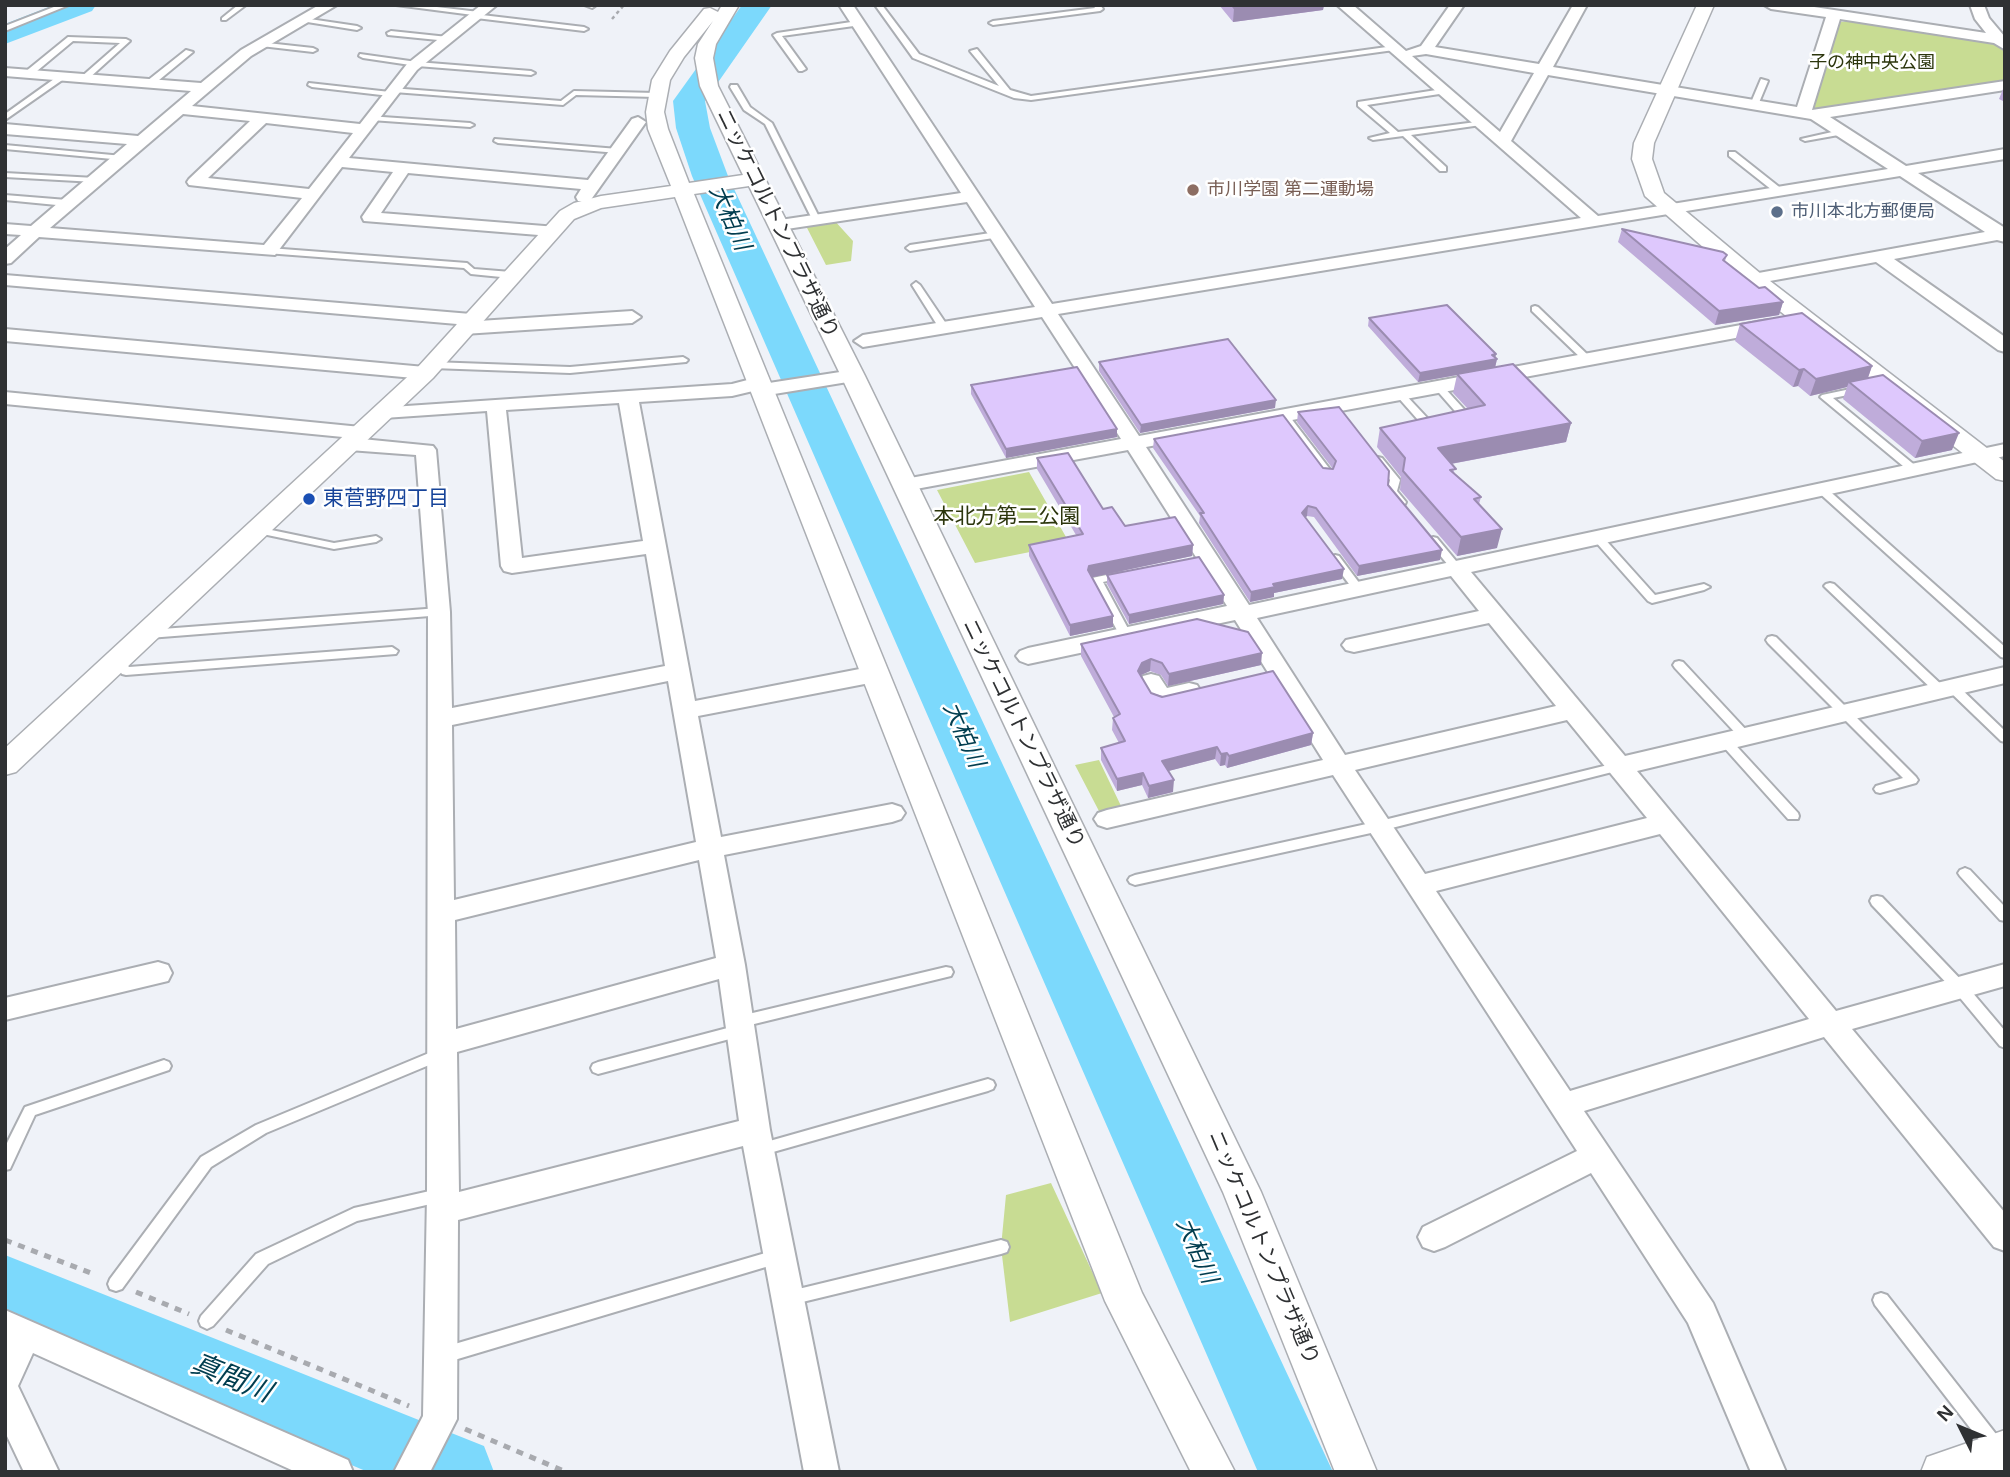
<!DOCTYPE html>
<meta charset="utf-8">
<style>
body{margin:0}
#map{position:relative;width:2010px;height:1477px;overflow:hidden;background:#eff2f8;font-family:Helvetica,sans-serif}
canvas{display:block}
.frame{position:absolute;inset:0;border:7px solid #2f3133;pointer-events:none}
.north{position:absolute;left:1926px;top:1393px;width:70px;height:70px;-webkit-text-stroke:5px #fff;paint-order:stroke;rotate:313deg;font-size:19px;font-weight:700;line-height:28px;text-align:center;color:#2f3133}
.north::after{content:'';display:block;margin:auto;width:24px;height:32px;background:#2f3133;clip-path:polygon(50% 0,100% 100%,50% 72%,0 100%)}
</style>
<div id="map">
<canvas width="2010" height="1477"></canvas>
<div class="frame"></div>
<div class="north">N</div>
</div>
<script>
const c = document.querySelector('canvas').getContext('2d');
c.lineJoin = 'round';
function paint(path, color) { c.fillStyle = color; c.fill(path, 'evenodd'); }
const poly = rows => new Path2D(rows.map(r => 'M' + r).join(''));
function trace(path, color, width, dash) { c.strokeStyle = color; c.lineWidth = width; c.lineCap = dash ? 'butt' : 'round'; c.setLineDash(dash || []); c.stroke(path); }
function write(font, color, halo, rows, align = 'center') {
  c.font = font + ' Helvetica,"Noto Sans JP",sans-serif'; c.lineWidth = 5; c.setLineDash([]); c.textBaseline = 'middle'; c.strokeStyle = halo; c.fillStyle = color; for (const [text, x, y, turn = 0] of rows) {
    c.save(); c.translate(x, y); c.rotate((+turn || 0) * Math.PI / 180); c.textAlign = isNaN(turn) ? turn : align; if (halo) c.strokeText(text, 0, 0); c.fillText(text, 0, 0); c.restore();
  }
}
const green = poly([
 [1849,21,1989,40,2005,52,2005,80,1815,111,1807,109,1840,22],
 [834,220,853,241,851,261,826,265,805,224],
 [1029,472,1070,544,975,563,937,490],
 [1099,760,1122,808,1100,813,1075,765],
 [1051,1183,1102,1293,1010,1322,1001,1247,1006,1195]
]);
const river = poly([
 [54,5,96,5,92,11,5,44,5,24,54,5],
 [742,5,772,5,705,101,710,128,728,176,1333,1472,1258,1472,692,176,676,128,673,101,742,5],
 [5,1255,484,1446,494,1472,368,1472,5,1319,5,1255]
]);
const pathFar1 = poly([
 [612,19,624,5]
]);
const path = poly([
 [5,1240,96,1275],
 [136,1292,189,1314],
 [226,1330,409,1406],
 [465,1429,566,1472]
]);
const service = poly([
 [59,5,69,5,5,31,5,26,59,5],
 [238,5,246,5,226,20,222,20,222,18,238,5],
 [396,5,420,5,479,12,482,15,584,27,588,29,584,31,476,18,473,15,396,5],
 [584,5,595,5,595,6,592,8,584,5],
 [875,5,882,5,919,54,999,86,970,51,977,49,1010,90,1031,96,1394,46,1398,48,1394,50,1031,100,1014,98,913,58,875,5],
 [1093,5,1100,5,1103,9,1100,11,993,25,989,23,993,21,1095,8,1093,5],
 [303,18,357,26,361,28,357,30,301,21,301,19,303,18],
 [858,21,861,21,861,25,782,36,806,69,802,71,799,71,773,35,777,33,858,21],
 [391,31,448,37,452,39,448,41,388,35,387,33,391,31],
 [68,37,126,39,130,41,87,80,80,78,120,43,73,41,31,76,25,76,25,72,68,37],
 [258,42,313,48,317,50,313,52,261,46,257,44,258,42],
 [186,50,193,52,153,85,147,85,147,81,186,50],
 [360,54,417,62,531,71,535,73,531,75,417,66,363,58,359,56,360,54],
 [61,74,68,76,5,120,5,114,61,74],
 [1761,79,1768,81,1758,105,1751,107,1750,105,1761,79],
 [309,83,390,92,394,94,390,96,312,87,308,85,309,83],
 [731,85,737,85,750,107,772,123,820,219,819,221,812,219,765,124,744,110,730,87,731,85],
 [391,88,561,101,574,91,656,93,660,95,656,97,576,95,563,105,394,92,391,92,391,88],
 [1443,89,1447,91,1446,93,1367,105,1398,132,1484,121,1485,123,1481,125,1411,135,1446,167,1446,171,1440,171,1403,136,1373,140,1369,138,1390,133,1358,106,1358,102,1443,89],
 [368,116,470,123,474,125,470,127,371,120,367,118,368,116],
 [1841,130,1844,130,1844,134,1805,141,1801,139,1841,130],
 [495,139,618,149,622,151,618,153,498,143,494,141,495,139],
 [5,145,123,156,127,158,123,160,5,149,5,145],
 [1729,152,1735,152,1783,190,1783,194,1777,194,1729,156,1729,152],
 [5,173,95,178,99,180,95,182,5,177,5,173],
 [5,195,67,200,71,203,67,206,5,200,5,195],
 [997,232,1001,235,1000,237,910,251,906,248,910,245,997,232],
 [269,248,467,263,474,269,511,272,515,275,511,278,471,274,464,268,266,253,265,251,269,248],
 [916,282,920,285,949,328,947,330,941,330,939,328,912,285,916,282],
 [1535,306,1538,307,1590,357,1590,361,1584,361,1532,311,1532,307,1535,306],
 [683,357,688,360,686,362,570,373,432,368,427,365,432,362,570,367,683,357],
 [1438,383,1441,384,1472,418,1472,422,1461,422,1461,418,1433,386,1438,383],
 [1860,387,1865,390,1863,392,1833,398,1917,467,1917,471,1909,471,1820,397,1822,395,1860,387],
 [1399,390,1402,391,1432,423,1437,424,1437,428,1426,429,1396,395,1394,393,1399,390],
 [1283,412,1287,413,1332,472,1332,476,1324,476,1279,417,1278,415,1283,412],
 [1378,457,1382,458,1400,480,1397,491,1406,502,1405,504,1397,504,1387,491,1390,480,1373,460,1378,457],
 [1821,486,1825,487,2005,647,2005,658,2001,657,1817,491,1816,489,1821,486],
 [257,527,334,543,376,536,381,539,376,542,334,549,253,532,252,530,253,528,257,527],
 [1598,535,1602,536,1655,595,1704,584,1710,587,1704,590,1652,603,1648,601,1594,540,1593,538,1598,535],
 [1433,537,1437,538,1461,567,1463,569,1461,571,1453,571,1429,542,1428,540,1433,537],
 [1335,555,1339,556,1363,588,1365,590,1363,592,1355,592,1331,560,1330,558,1335,555],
 [1121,572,1125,573,1127,575,1125,577,1103,582,1131,634,1125,638,1119,634,1090,580,1092,578,1121,572],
 [1830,583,1834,584,1944,687,1946,690,1944,693,1936,693,1826,588,1824,586,1826,584,1830,583],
 [439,608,443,609,445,612,443,615,149,638,143,634,149,630,439,608],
 [1772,636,1776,637,1916,777,1918,780,1916,783,1880,793,1876,792,1874,789,1876,786,1903,778,1768,643,1766,640,1768,637,1772,636],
 [392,647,398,651,396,654,126,675,122,674,111,660,113,657,121,657,129,667,392,647],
 [1679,661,1683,662,1749,733,1751,736,1749,739,1741,739,1675,668,1673,665,1675,662,1679,661],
 [1953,684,1957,685,2005,731,2005,742,2001,741,1949,691,1947,688,1953,684],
 [1725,737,1729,738,1798,813,1799,816,1798,819,1788,819,1721,744,1719,741,1721,738,1725,737],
 [1620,762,1626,766,1624,769,1380,831,1135,885,1130,883,1128,880,1130,877,1135,875,1380,821,1620,762],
 [1965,868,1970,870,2005,907,2005,921,2000,920,1960,876,1958,873,1960,870,1965,868],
 [1877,896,1882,897,1966,985,2005,1031,2005,1048,2000,1046,1956,993,1872,905,1870,901,1872,897,1877,896],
 [946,967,951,968,953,972,951,976,746,1026,748,1030,746,1034,741,1036,598,1074,593,1072,591,1068,593,1064,598,1062,735,1026,733,1022,735,1018,740,1016,946,967],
 [441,1048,446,1050,448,1054,446,1058,266,1133,211,1167,122,1289,116,1291,110,1289,108,1284,110,1279,201,1157,256,1125,441,1048],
 [164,1060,169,1062,171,1066,169,1070,35,1115,10,1169,5,1170,5,1147,25,1107,164,1060],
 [988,1079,993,1081,995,1085,993,1089,988,1091,759,1156,754,1155,751,1150,754,1145,759,1144,988,1079],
 [443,1188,448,1190,451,1195,448,1200,357,1221,268,1264,213,1326,207,1329,201,1326,199,1321,201,1316,256,1254,354,1208,443,1188],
 [1001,1240,1007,1242,1009,1247,1007,1252,1001,1254,790,1305,784,1303,782,1298,784,1293,790,1291,1001,1240],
 [779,1249,785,1251,787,1256,785,1261,779,1263,441,1364,435,1361,433,1356,435,1351,441,1348,779,1249],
 [1881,1293,1887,1295,2003,1443,2005,1447,2003,1455,1997,1457,1991,1455,1875,1305,1873,1300,1875,1295,1881,1293]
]);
const minor = poly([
 [319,5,337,5,251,56,192,106,360,124,407,64,481,5,497,5,417,70,349,158,588,180,632,119,638,117,646,122,590,201,578,201,576,197,581,189,408,173,381,213,557,227,560,231,557,235,551,236,364,221,362,217,393,172,342,167,275,255,39,237,11,263,5,264,5,249,21,235,5,234,5,224,31,226,127,144,5,134,5,124,138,136,191,91,5,76,5,68,201,83,241,50,319,5],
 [183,114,250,121,189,179,187,182,189,185,302,198,264,245,50,228,183,114],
 [266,123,353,133,309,189,208,178,266,123],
 [839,5,853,5,1052,304,1581,218,1337,5,1353,5,1406,51,1421,46,1450,5,1464,5,1435,47,1539,64,1573,5,1587,5,1553,67,1797,107,1826,17,1771,9,1764,5,1801,5,1986,33,1975,19,1970,5,1984,5,1989,18,2005,37,2004,49,1994,43,1840,19,1812,110,2005,81,2005,90,1830,117,1906,166,2005,149,2005,159,1918,173,2005,228,2005,242,1997,240,1894,259,2005,337,2005,352,1998,350,1876,262,1753,284,1744,279,1753,274,1985,232,1900,176,1058,314,1139,436,1768,320,1777,326,1768,332,1146,447,1249,605,2005,444,2005,456,1471,572,1625,756,2005,667,2005,683,1637,771,1836,1011,2005,964,2005,986,1852,1029,2005,1213,2005,1251,1994,1247,1824,1037,1584,1111,1713,1303,1786,1472,1751,1472,1688,1323,1591,1173,1445,1247,1434,1251,1423,1247,1418,1237,1423,1227,1577,1151,1333,775,1107,828,1098,825,1094,819,1098,813,1107,810,1323,760,1235,620,1028,664,1020,661,1016,656,1020,651,1028,648,1227,606,1128,450,905,491,898,489,895,485,898,481,905,479,1121,439,1042,317,863,347,854,341,863,335,1035,307,967,202,780,230,771,225,780,220,961,193,839,5],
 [1426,54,1534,73,1500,132,1412,56,1426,54],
 [1548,75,1811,119,1888,169,1598,216,1511,141,1548,75],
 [1451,576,1479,611,1346,640,1342,645,1346,650,1354,652,1489,623,1556,706,1345,755,1257,618,1451,576],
 [1567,720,1647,818,1425,874,1355,770,1567,720],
 [1660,834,1809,1019,1570,1091,1436,891,1660,834],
 [5,275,471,314,478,316,479,321,632,311,641,317,632,323,464,334,457,332,455,328,457,324,5,285,5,275],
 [5,329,425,367,435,373,425,379,5,341,5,329],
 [853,370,860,372,863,376,860,380,762,396,753,391,732,396,639,402,695,701,875,666,883,669,887,674,883,679,875,682,698,716,721,837,892,804,901,807,905,813,901,819,892,822,724,855,745,965,770,1130,839,1472,804,1472,743,1146,458,1220,457,1419,430,1472,394,1472,423,1416,427,1195,428,612,416,455,349,450,342,448,339,444,342,440,353,438,5,404,5,392,361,427,368,429,371,433,362,439,433,446,436,450,450,612,452,708,665,666,646,554,512,573,504,571,501,566,487,411,384,418,377,416,374,412,377,408,732,384,759,377,766,379,769,383,853,370],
 [619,403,643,541,522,558,506,410,619,403],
 [668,681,696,842,454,900,452,725,668,681],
 [699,860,716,958,456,1029,455,920,699,860],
 [719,979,739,1121,459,1192,457,1052,719,979],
 [1151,674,1159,676,1167,688,1189,683,1197,685,1201,691,1197,697,1189,699,1160,706,1152,704,1139,682,1143,676,1151,674],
 [158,962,168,965,172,973,168,981,5,1020,5,998,158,962],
 [5,1310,348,1460,353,1472,296,1472,33,1353,18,1386,59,1472,24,1472,5,1432,5,1310]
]);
const tertiary = poly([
 [722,5,739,5,716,44,713,58,718,86,865,376,1261,1192,1377,1472,1335,1472,1223,1192,841,376,749,186,694,194,1142,1293,1235,1472,1191,1472,1105,1301,675,197,601,208,574,219,433,378,16,772,5,775,5,748,417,368,560,211,574,203,601,196,671,186,648,129,646,112,652,80,670,51,704,9,710,8,718,12,722,5],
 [713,21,698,44,695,58,700,86,743,175,689,183,668,129,664,112,670,80,684,57,713,21],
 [1697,5,1714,5,1654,143,1652,159,1664,193,1761,274,2005,462,2005,481,1996,479,1745,284,1645,196,1632,159,1634,143,1697,5],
 [2005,1430,2005,1471,1921,1472,1927,1457,2005,1430]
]);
const wall = poly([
 [1219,5,1324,5,1323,10,1233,22],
 [2005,84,2005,102,1999,99],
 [1622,229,1727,255,1725,261,1759,288,1783,302,1779,315,1715,325,1618,242],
 [1369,318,1495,358,1497,359,1495,367,1571,423,1566,442,1451,464,1455,474,1481,497,1479,504,1497,548,1457,556,1400,490,1401,477,1377,447,1380,428,1468,409,1453,393,1457,375,1418,382,1368,326],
 [1740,324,1872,366,1868,378,1952,450,1915,458,1843,399,1847,387,1810,396,1798,386,1793,387,1735,341],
 [1099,362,1275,408,1140,433,1099,371],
 [971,385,1117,429,1117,437,1006,458,971,394],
 [1298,412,1388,485,1440,560,1357,576,1314,517,1307,516,1305,517,1342,579,1274,593,1274,597,1250,602,1199,523,1200,516,1153,448,1154,439,1333,469,1297,422],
 [1037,458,1125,526,1193,545,1192,556,1092,577,1113,616,1113,627,1070,636,1029,556,1029,545,1076,535,1037,469],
 [1107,575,1224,595,1223,604,1129,624,1107,584],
 [1081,644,1261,665,1168,686,1161,675,1150,671,1141,675,1140,676,1151,693,1313,733,1311,745,1227,768,1225,765,1220,766,1215,759,1168,771,1173,792,1148,798,1142,785,1117,791,1101,760,1101,748,1119,743,1112,730,1113,718,1114,717,1081,656]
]);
const shadedWall = poly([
 [1253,5,1324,5,1323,10,1233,22,1234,8],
 [1783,302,1779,315,1715,325,1719,311],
 [1496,354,1495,360,1497,359,1495,368,1418,382,1420,373],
 [1872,366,1866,383,1849,382,1847,387,1810,396,1816,379],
 [1804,369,1798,386,1793,387,1799,370],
 [1276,400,1275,408,1140,433,1141,425],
 [1571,423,1566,442,1434,467,1438,448],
 [1117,429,1117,437,1006,458,1006,449],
 [1959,433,1952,450,1915,458,1922,441],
 [1308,506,1307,516,1301,523,1302,513],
 [1502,529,1497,548,1457,556,1461,537],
 [1193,545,1192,556,1089,578,1088,570,1089,566],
 [1442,550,1440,560,1357,576,1359,566],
 [1344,569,1342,579,1274,593,1274,597,1250,602,1251,592,1273,584],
 [1224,595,1223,604,1129,624,1129,615],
 [1113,616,1113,627,1070,636,1070,625],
 [1262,653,1261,665,1168,686,1169,674],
 [1151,659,1150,671,1141,675,1137,683,1138,671,1142,663],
 [1313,733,1311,745,1227,768,1229,756],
 [1217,747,1215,759,1161,773,1162,761],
 [1227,753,1225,765,1220,766,1221,754],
 [1143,773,1142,785,1117,791,1117,779],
 [1174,780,1173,792,1148,798,1149,786]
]);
const building = poly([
 [1232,5,1253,5,1234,8,1232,5],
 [1622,229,1723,252,1727,255,1723,260,1759,288,1765,287,1783,302,1719,311,1622,229],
 [1447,305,1496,354,1492,355,1497,359,1420,373,1369,318,1447,305],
 [1802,313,1872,366,1816,379,1804,369,1799,370,1740,324,1802,313],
 [1228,339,1276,400,1141,425,1099,362,1228,339],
 [1513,364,1571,423,1438,448,1456,469,1450,470,1481,497,1474,499,1502,529,1461,537,1403,471,1405,458,1380,428,1485,405,1457,374,1513,364],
 [1077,367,1117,429,1006,449,971,385,1077,367],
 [1883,375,1959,433,1922,441,1849,382,1883,375],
 [1339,407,1389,471,1388,485,1442,550,1359,566,1316,508,1308,506,1302,513,1344,569,1273,584,1275,587,1251,592,1200,513,1204,513,1154,439,1283,415,1323,468,1333,469,1336,461,1298,412,1339,407],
 [1068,453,1103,509,1112,507,1125,526,1175,517,1193,545,1089,566,1088,570,1113,616,1070,625,1029,545,1083,534,1037,458,1068,453],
 [1199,557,1224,595,1129,615,1107,575,1199,557],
 [1197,619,1248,632,1262,653,1169,674,1162,663,1151,659,1142,663,1138,671,1151,693,1162,697,1273,671,1313,733,1229,756,1227,753,1221,754,1217,747,1162,761,1174,780,1149,786,1143,773,1117,779,1101,748,1125,741,1113,718,1120,714,1081,644,1197,619]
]);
const markers = [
 [1193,190,7,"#8d6e63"],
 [1777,212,7,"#5c6f8a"],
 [309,499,7,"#1a4fb4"]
];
const farParknames = [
 ["子の神中央公園",1872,63]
];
const farEducationnames = [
 ["市川学園 第二運動場",1207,190]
];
const farServicenames = [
 ["市川本北方郵便局",1791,212]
];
const streetNames = [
 ["ニッケコルトンプラザ通り",777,224,64],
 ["ニッケコルトンプラザ通り",1023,734,64],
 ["ニッケコルトンプラザ通り",1263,1248,67]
];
const transitNames = [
 ["東菅野四丁目",323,499]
];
const parkNames = [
 ["本北方第二公園",1007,517]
];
const waterNames = [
 ["大柏川",729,218,66],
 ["大柏川",963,735,66],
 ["大柏川",1196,1251,66]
];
const nearWaternames = [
 ["真間川",231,1379,22]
];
paint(green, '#c8dc93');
paint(river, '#7cd9fc');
trace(service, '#abaeb3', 4);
trace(minor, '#abaeb3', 4);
trace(tertiary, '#abaeb3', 3);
trace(pathFar1, '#a8aaaf', 2.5, [3.5, 3.5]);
trace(path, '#a8aaaf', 5, [7, 7]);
paint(service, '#fff');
paint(minor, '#fff');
paint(tertiary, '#fff');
paint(wall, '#bfacda');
paint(shadedWall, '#9b8cb1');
paint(building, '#dec8fd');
trace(building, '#9b8cb1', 2);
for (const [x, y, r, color] of markers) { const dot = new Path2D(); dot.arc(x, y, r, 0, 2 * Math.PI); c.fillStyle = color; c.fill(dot); trace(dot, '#fff', 2.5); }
write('18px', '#2c360d', '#fff', farParknames);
write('18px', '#785e54', '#fff', farEducationnames, 'left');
write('18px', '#4e5e75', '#fff', farServicenames, 'left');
write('21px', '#2f3133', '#fff', streetNames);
write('21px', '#164399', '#fff', transitNames, 'left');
write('21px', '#2c360d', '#fff', parkNames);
write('italic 23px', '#013d4f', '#fff', waterNames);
write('italic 28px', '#013d4f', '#fff', nearWaternames);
</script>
